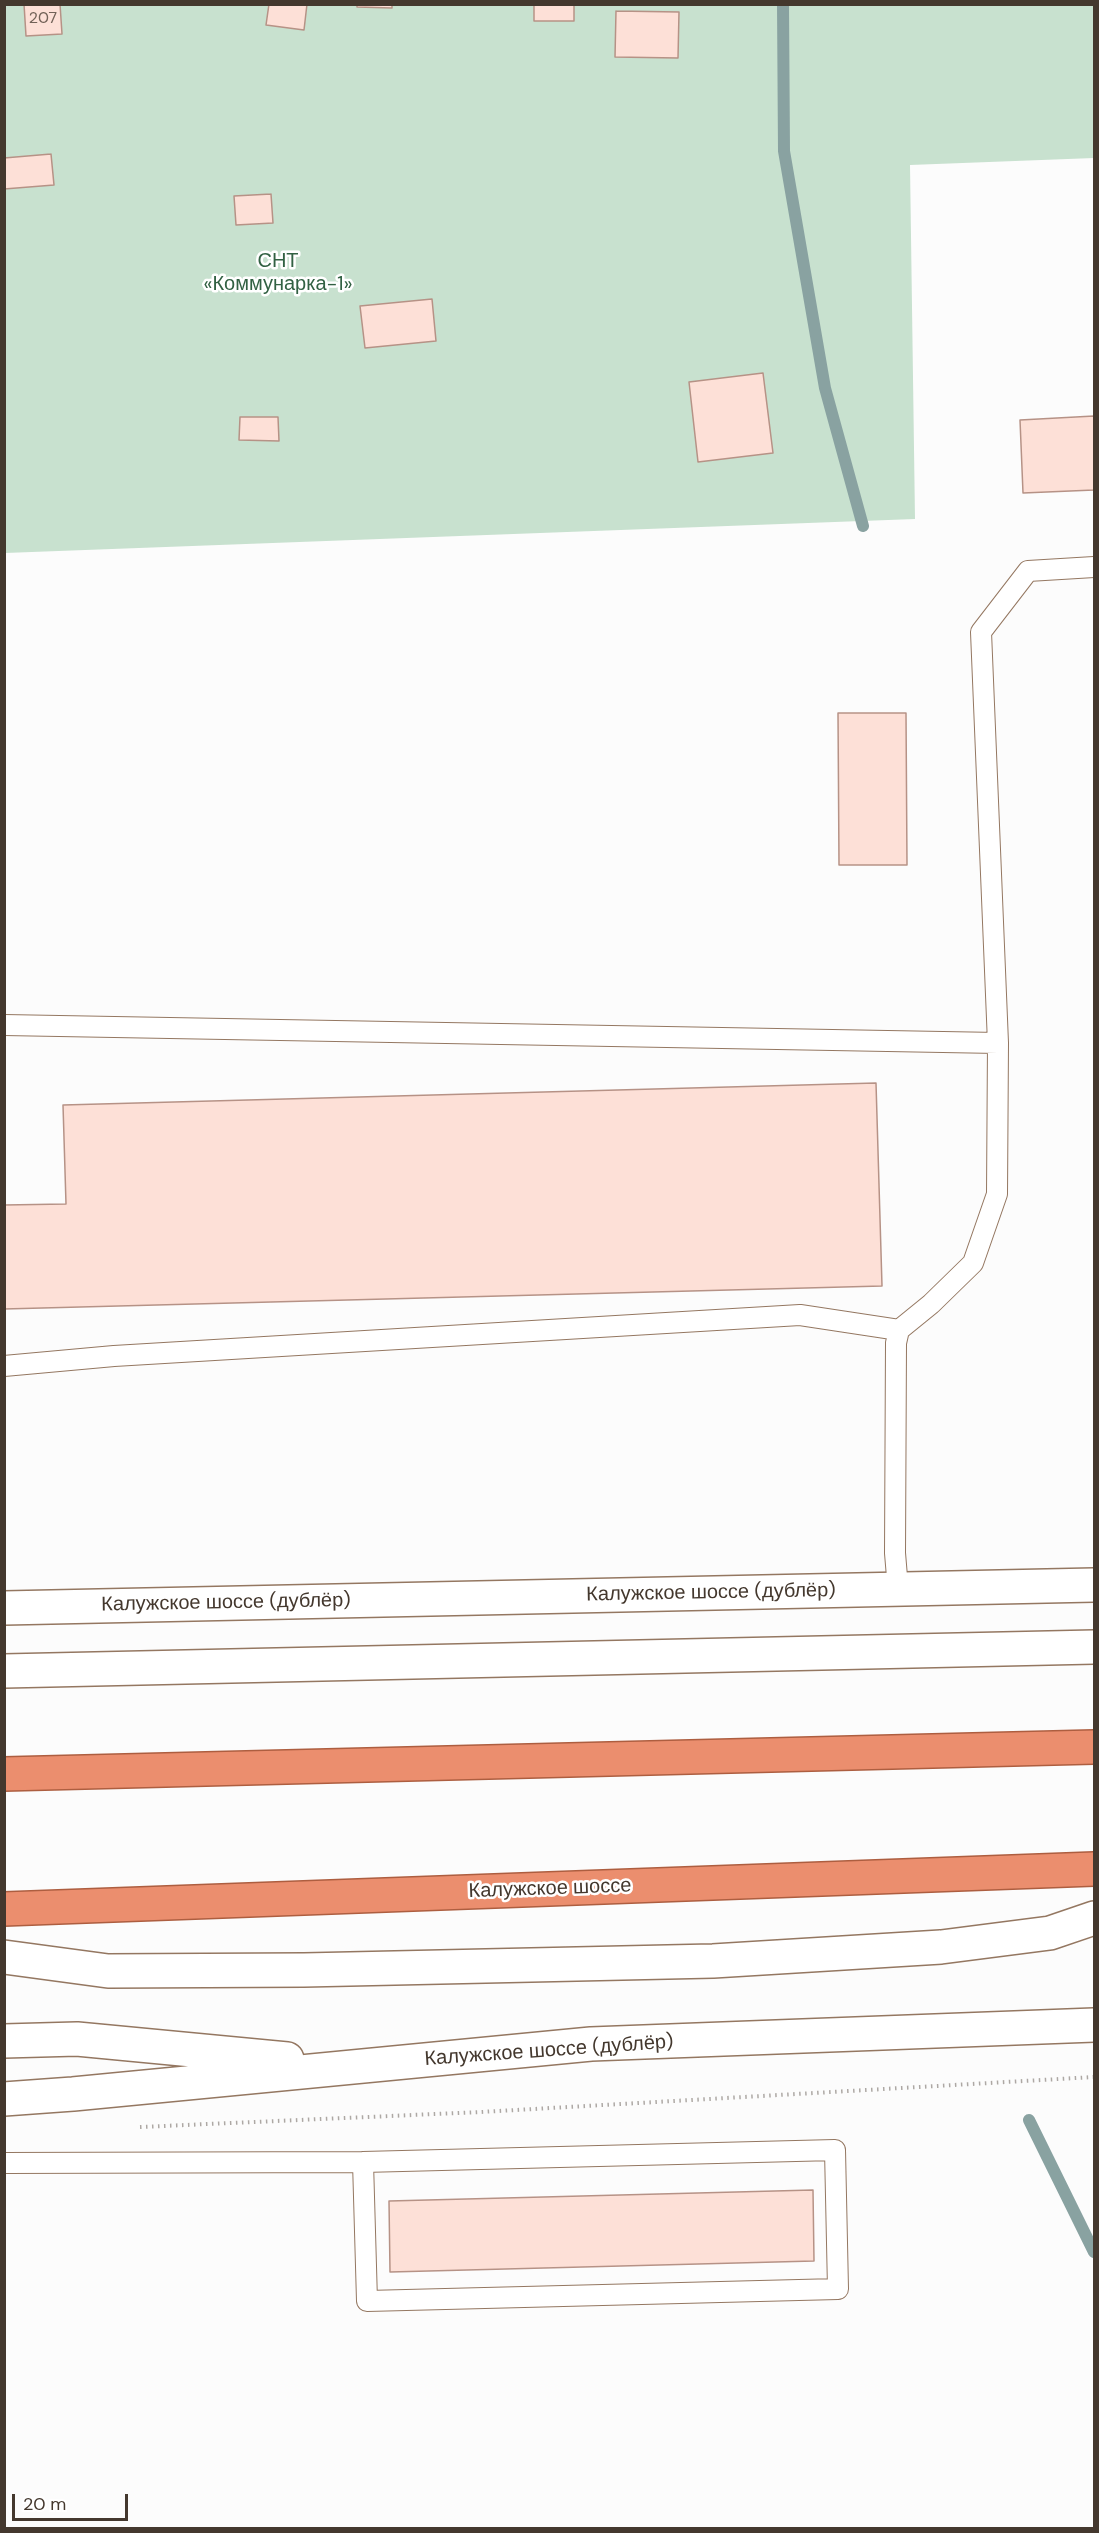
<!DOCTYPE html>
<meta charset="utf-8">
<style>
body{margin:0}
#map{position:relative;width:1099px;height:2533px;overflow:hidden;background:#fcfcfc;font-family:"DM Sans",sans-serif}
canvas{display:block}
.frame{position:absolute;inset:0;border:6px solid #44382e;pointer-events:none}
.scale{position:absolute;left:12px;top:2494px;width:116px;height:27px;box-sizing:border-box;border:3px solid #44382e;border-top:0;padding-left:8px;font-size:18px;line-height:21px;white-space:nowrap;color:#44382e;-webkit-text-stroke:4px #fff;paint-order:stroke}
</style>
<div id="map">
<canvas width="1099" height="2533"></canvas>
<div class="frame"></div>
<div class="scale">20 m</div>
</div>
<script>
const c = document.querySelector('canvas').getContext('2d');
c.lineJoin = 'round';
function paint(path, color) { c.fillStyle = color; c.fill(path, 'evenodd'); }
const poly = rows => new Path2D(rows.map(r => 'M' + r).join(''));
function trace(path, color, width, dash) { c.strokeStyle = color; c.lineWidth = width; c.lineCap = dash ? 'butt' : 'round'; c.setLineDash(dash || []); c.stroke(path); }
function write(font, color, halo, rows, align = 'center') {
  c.font = font + ' "DM Sans",sans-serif'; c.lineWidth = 5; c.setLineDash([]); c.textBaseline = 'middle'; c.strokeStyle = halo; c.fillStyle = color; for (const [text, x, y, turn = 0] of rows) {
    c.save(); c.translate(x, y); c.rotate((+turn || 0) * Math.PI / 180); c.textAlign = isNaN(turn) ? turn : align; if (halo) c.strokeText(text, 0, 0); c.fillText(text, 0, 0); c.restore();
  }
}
const green = poly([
 [4,5,1094,5,1094,158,910,165,915,519,5,553]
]);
const stream = poly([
 [783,4,784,151,825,388,863,526],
 [1029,2120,1094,2252]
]);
const building = poly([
 [24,4,60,4,62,34,26,36,24,4],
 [269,4,307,4,304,30,266,25,269,4],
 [357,4,392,4,392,8,357,7,357,4],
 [534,4,574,4,574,21,534,21,534,4],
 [616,11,679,12,678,58,615,57,616,11],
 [51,154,54,185,4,189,4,158,51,154],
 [271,194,273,223,236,225,234,196,271,194],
 [432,299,436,341,365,348,360,306,432,299],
 [763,373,773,453,698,462,689,382,763,373],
 [1094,416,1094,490,1023,493,1020,420,1094,416],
 [240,417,278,417,279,441,239,440,240,417],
 [838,713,906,713,907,865,839,865,838,713],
 [876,1083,882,1286,4,1309,4,1205,66,1204,63,1105,876,1083],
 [813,2190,814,2261,390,2272,389,2201,813,2190]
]);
const path = poly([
 [140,2127,481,2112,1094,2077]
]);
const service = poly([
 [4,1025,998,1043],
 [4,1366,114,1356,800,1315,899,1330],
 [898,1589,895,1553,896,1343,899,1330,931,1304,973,1263,997,1194,998,1043,981,632,1028,571,1094,567],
 [4,2163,363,2162,835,2150,838,2289,367,2301,363,2162]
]);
const tertiary = poly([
 [4,1957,108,1971,304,1970,713,1961,941,1947,1050,1933,1094,1918]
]);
const secondary = poly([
 [4,1608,1094,1585],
 [4,1671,1094,1647],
 [4,2041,77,2039,287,2059],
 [4,2099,73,2094,591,2044,1094,2025]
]);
const trunk = poly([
 [4,1774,1094,1747],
 [4,1909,1094,1869]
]);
const numberNames = [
 ["207",43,19]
];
const parkNames = [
 ["СНТ",278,262],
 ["«Коммунарка-1»",278,285]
];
const streetNames = [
 ["Калужское шоссе (дублёр)",711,1593,-1],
 ["Калужское шоссе (дублёр)",226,1603,-1],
 ["Калужское шоссе",550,1889,-2],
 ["Калужское шоссе (дублёр)",549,2051,-4]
];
paint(green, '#c8e1cf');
trace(stream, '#89a2a1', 12);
paint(building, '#fde0d7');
trace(building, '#b69286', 1.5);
trace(service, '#947761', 22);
trace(tertiary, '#947761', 36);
trace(secondary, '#947761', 36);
trace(trunk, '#ad5e40', 36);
trace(path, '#ada8a4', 4, [1.5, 4.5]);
trace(service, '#fff', 20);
trace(tertiary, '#fff', 33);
trace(secondary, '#fff', 33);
trace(trunk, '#eb8e6e', 33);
write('16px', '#726258', null, numberNames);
write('20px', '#326143', '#fff', parkNames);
write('20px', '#44382e', '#fff', streetNames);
</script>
